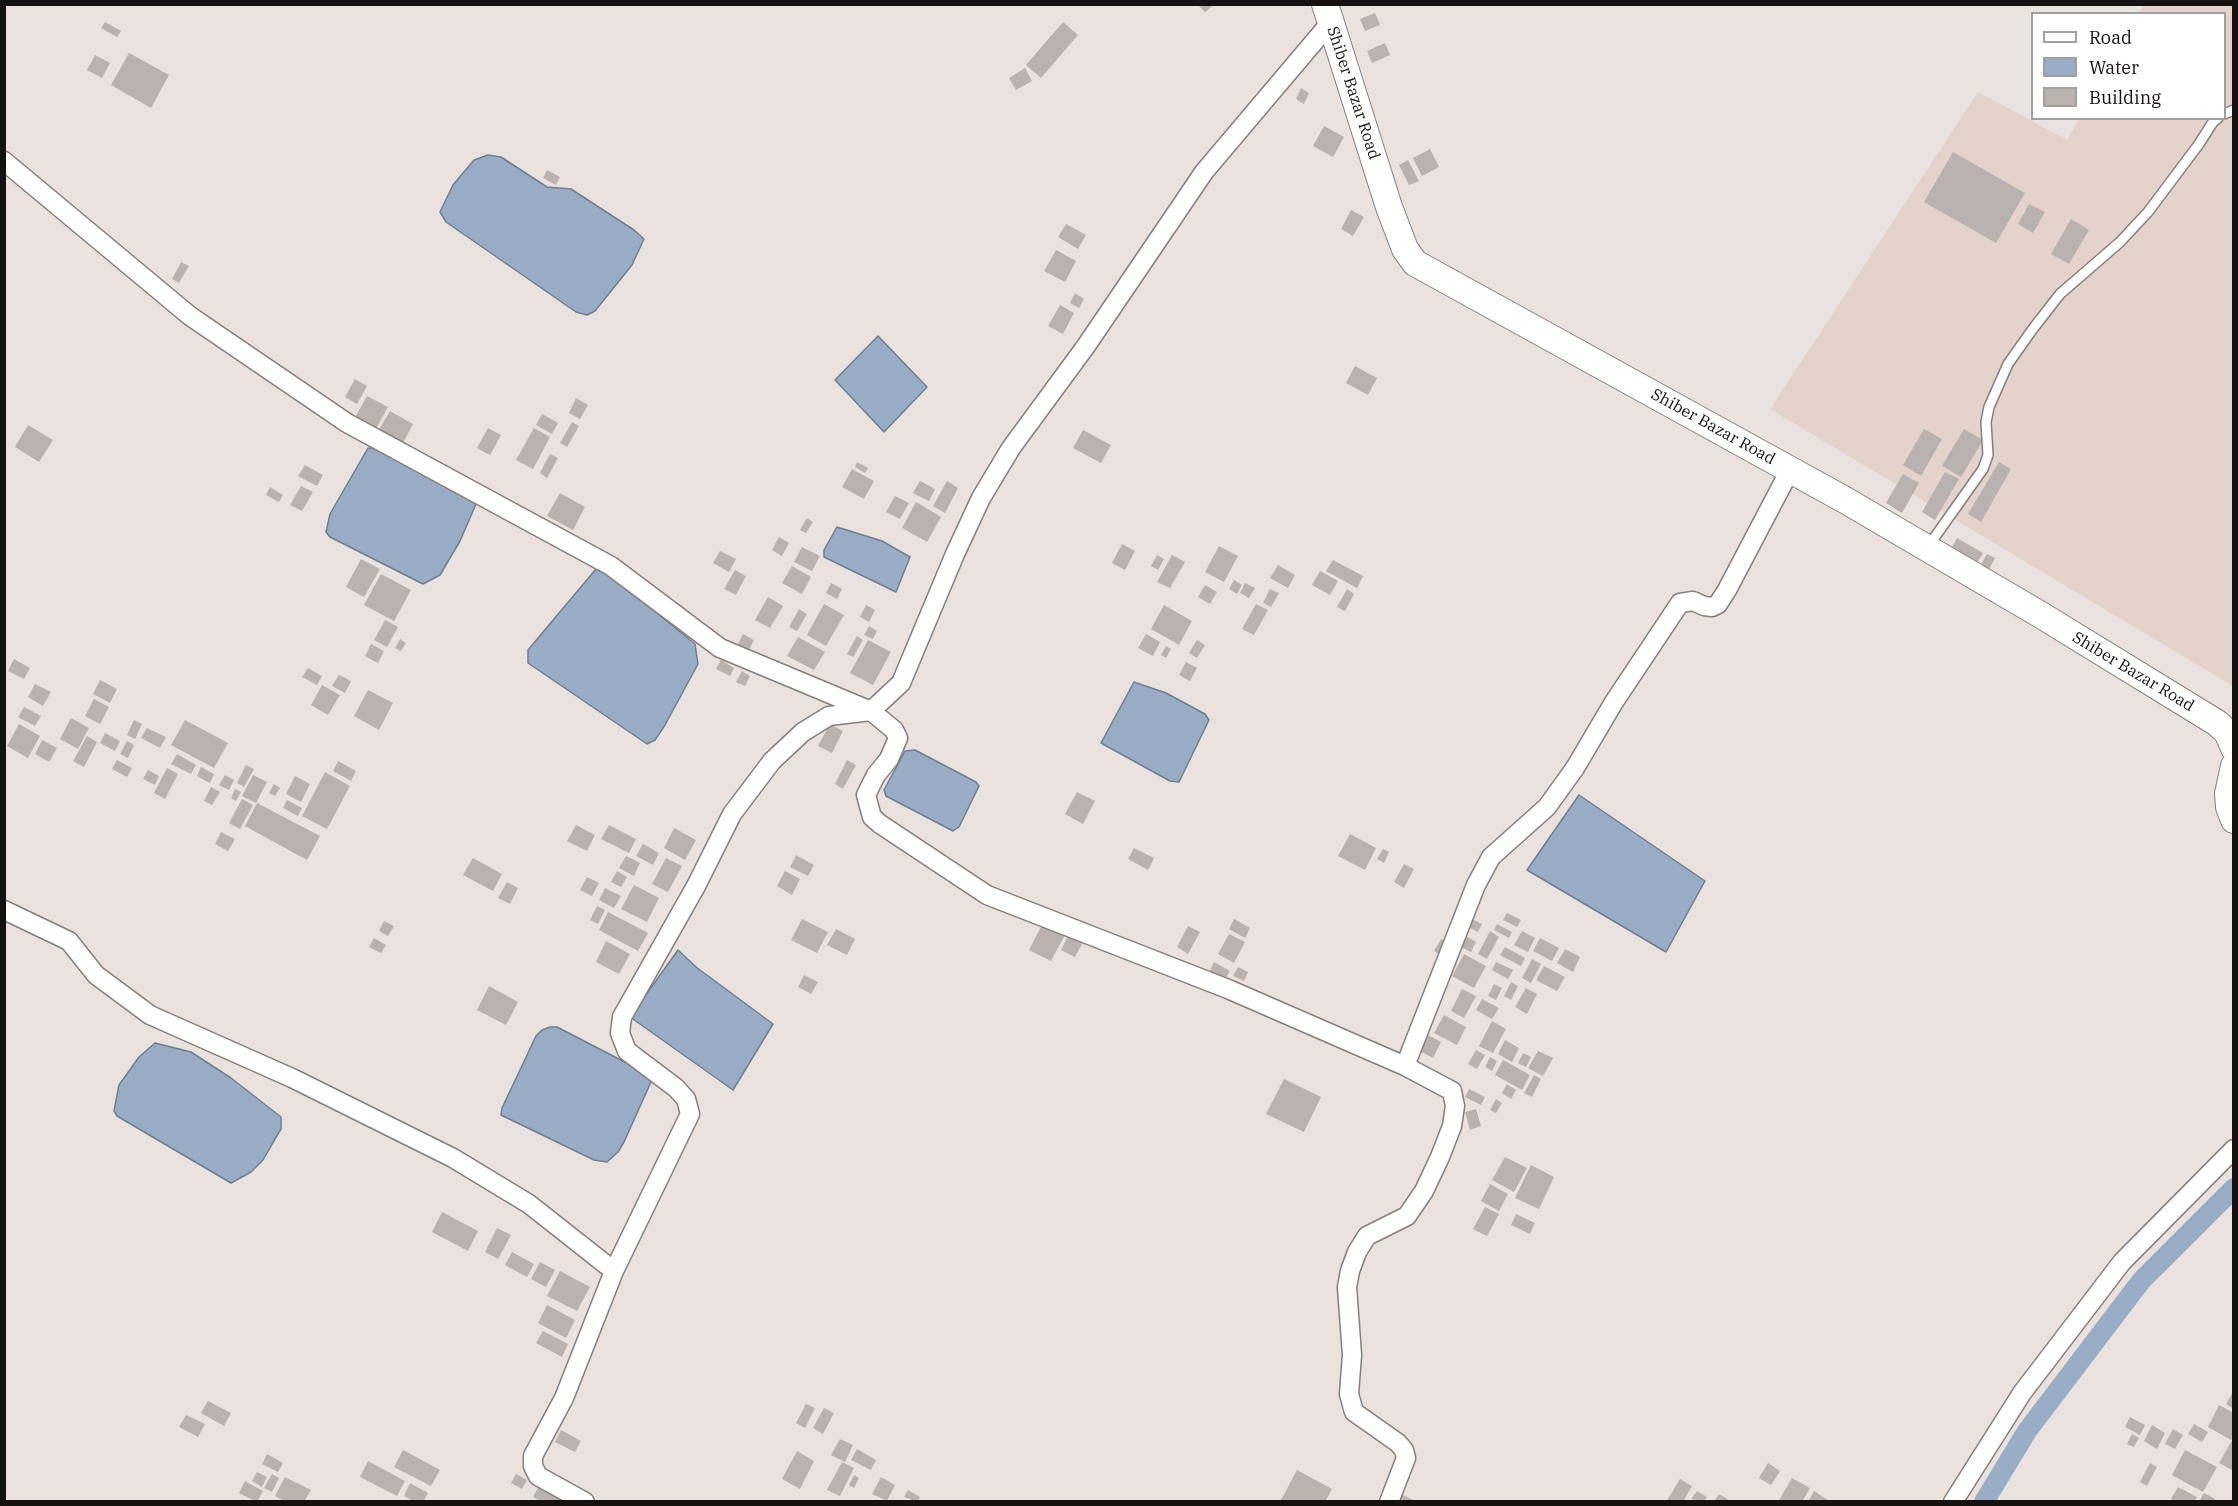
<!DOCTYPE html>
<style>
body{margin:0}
#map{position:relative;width:2238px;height:1506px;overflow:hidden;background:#eae2df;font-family:"IBM Plex Serif",serif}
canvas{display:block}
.frame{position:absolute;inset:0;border:6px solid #141110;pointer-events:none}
.legend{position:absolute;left:2031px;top:12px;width:195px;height:108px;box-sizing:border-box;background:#fff;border:2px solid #a1a09f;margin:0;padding:8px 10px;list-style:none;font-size:18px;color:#141110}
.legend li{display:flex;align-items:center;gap:12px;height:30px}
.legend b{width:30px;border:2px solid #a1a09f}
</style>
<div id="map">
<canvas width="2238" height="1506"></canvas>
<div class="frame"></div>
<ul class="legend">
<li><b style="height:8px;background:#fff"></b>Road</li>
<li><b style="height:16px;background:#99adc7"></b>Water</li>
<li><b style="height:16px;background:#bab2af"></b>Building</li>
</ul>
</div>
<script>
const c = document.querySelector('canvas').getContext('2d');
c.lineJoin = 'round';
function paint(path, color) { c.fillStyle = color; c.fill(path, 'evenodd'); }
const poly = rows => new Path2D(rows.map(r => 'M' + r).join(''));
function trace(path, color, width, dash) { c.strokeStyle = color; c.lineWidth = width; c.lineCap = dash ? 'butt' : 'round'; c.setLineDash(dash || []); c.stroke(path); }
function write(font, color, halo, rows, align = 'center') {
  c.font = font + ' "IBM Plex Serif",serif'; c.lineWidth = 4.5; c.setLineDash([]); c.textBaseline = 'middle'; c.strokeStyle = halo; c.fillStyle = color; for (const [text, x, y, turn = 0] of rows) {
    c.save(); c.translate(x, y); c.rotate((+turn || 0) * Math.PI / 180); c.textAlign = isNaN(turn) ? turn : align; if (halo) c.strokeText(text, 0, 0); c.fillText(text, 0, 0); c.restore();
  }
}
const built = poly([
 [2144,5,2233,5,2233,686,1770,409,1978,92,2067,140,2079,119,2224,118,2224,14,2139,13]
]);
const water = poly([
 [488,155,501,157,547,187,571,189,634,230,644,239,632,265,595,311,587,315,576,312,446,222,440,212,453,185,474,160,488,155],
 [878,336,927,387,884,432,835,380,878,336],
 [368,448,376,448,471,498,476,504,460,541,440,575,423,584,330,537,326,532,330,514,368,448],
 [837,527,882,541,910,557,896,592,824,557,824,550,837,527],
 [596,569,609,574,695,644,698,664,665,725,655,740,647,744,528,663,528,650,596,569],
 [1134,682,1166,693,1205,714,1209,720,1179,782,1170,781,1101,743,1134,682],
 [915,750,976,782,979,786,959,827,953,831,886,796,884,790,905,751,915,750],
 [1579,795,1705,881,1666,952,1527,870,1579,795],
 [678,950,696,967,773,1024,733,1090,630,1017,678,950],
 [550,1027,557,1027,642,1071,649,1078,651,1082,624,1142,618,1152,607,1162,594,1160,501,1115,502,1108,536,1036,542,1030,550,1027],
 [155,1043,191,1052,231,1078,281,1117,281,1129,275,1139,263,1160,251,1172,231,1183,117,1116,114,1111,119,1085,139,1057,155,1043]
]);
const canal = poly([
 [1984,1502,2027,1431,2141,1281,2234,1188]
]);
const building = poly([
 [1198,5,1214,5,1205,12],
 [1375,13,1380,25,1365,31,1360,19],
 [105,22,121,31,117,37,101,28],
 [1063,22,1078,35,1041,78,1026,65],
 [1385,43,1390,55,1372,63,1367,51],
 [129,53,169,75,151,108,111,85],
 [95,55,110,63,102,78,87,70],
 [1025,68,1032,81,1016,90,1009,78],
 [1301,88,1309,93,1304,104,1296,99],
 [1324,126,1344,137,1333,157,1313,146],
 [1430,149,1439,167,1422,176,1413,158],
 [1953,152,2025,193,1996,243,1924,202],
 [1408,160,1419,181,1409,185,1399,165],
 [547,170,560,177,556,185,543,178],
 [2029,204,2045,212,2033,233,2018,224],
 [1351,210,1364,217,1353,236,1341,229],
 [2071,219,2089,230,2069,264,2051,254],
 [1066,224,1086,235,1078,249,1058,237],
 [1056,250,1076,261,1065,282,1044,271],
 [181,262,189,266,179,283,172,279],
 [1075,293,1084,299,1079,308,1070,303],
 [1060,305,1074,313,1063,334,1048,326],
 [1355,366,1377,378,1368,395,1346,383],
 [355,379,367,386,357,404,345,397],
 [367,396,388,407,373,434,352,423],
 [576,398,588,405,580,419,569,413],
 [390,411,413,424,401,447,377,433],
 [542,414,558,423,552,434,536,425],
 [572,422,579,426,567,447,560,443],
 [28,425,53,440,39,462,15,447],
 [488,428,501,435,490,455,477,448],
 [534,428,550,437,533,469,516,460],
 [1924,429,1942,439,1921,476,1903,465],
 [1964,429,1983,440,1961,477,1942,466],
 [1083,430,1111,445,1101,463,1073,448],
 [550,454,558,458,547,478,540,473],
 [857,462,868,468,865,473,855,467],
 [1999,462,2011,469,1981,522,1968,514],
 [305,465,323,475,317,486,298,476],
 [852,469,874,481,864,499,842,487],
 [1945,472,1959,479,1935,520,1922,512],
 [1903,474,1919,483,1902,513,1886,503],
 [920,481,935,489,929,501,913,493],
 [947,481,958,488,945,513,933,506],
 [301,486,313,492,302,511,290,505],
 [270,487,283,495,279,502,266,495],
 [560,493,585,507,573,530,547,516],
 [895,496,909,503,900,519,886,512],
 [916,502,941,517,927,542,902,528],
 [807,518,813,522,806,533,800,530],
 [779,537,789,543,782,556,772,550],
 [1957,538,1983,553,1977,563,1951,549],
 [1122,544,1135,551,1125,570,1112,563],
 [1219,546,1238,556,1224,582,1205,572],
 [802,547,820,556,812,571,794,562],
 [720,551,736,559,729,572,713,563],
 [1987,554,1995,558,1988,571,1980,566],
 [1157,555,1164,559,1158,570,1151,566],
 [1172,555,1185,562,1170,588,1157,582],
 [361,559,380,569,364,597,346,587],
 [1333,560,1363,576,1357,588,1326,571],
 [1278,565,1295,575,1288,588,1270,578],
 [792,566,811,577,802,594,782,583],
 [735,570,746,576,736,595,724,589],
 [1320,571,1338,581,1330,595,1312,585],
 [381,574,411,590,394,621,364,605],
 [1234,580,1242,585,1237,594,1229,589],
 [831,583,842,589,837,599,826,593],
 [1245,583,1255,588,1249,598,1240,593],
 [1205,585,1217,592,1210,604,1198,597],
 [1270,589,1279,593,1271,607,1263,603],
 [1347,589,1354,594,1345,611,1337,607],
 [768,597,783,606,770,628,755,620],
 [824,604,844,615,826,646,807,635],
 [1256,604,1268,610,1254,635,1242,629],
 [866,605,875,610,869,622,860,617],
 [1164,605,1192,621,1179,645,1151,629],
 [799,609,807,614,797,631,789,627],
 [385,620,398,627,387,647,374,640],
 [869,626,877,631,873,639,864,635],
 [743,634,754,640,749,650,738,644],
 [1146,634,1160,642,1153,656,1138,648],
 [857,636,863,640,853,657,847,654],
 [798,637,825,652,814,670,787,656],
 [400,639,406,643,401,651,395,648],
 [868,640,891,652,873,685,850,673],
 [1197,640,1205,645,1197,658,1189,653],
 [371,644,384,651,378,663,365,656],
 [1166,646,1171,649,1166,658,1161,655],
 [14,659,30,668,24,679,8,671],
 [721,660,734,668,730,676,716,669],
 [1186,662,1197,668,1190,681,1179,675],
 [308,668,322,676,317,685,302,677],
 [742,671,750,676,745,686,736,682],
 [339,675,351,681,345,693,332,686],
 [100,680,117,689,110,703,93,694],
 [35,684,51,692,43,706,28,697],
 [322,685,340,695,328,715,311,705],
 [368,690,393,703,379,730,354,716],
 [94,699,109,707,100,724,85,716],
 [24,707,41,716,35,726,18,717],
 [71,718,89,728,78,749,60,739],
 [134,720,142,724,135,739,127,735],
 [185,720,228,743,214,768,171,745],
 [19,724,40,736,28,758,7,746],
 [830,724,843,731,832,753,818,746],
 [147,728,166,737,160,748,141,738],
 [105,733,120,741,115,751,100,743],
 [87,736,97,742,84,767,73,761],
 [42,740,57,748,49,762,35,754],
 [127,741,134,745,128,758,120,754],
 [177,754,196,765,191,774,171,764],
 [117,760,132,768,127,777,112,769],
 [847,760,856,765,843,789,835,784],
 [338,761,356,771,351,781,333,771],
 [246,765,254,769,244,787,237,783],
 [201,767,214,774,210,783,197,776],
 [167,768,178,774,165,799,154,793],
 [148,770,159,776,155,785,143,779],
 [325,772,350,786,327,829,302,816],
 [225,775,234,780,229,790,219,785],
 [253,775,267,782,256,803,242,796],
 [295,776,310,784,301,802,286,794],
 [274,784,280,788,275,796,269,793],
 [211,787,220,792,212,805,204,801],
 [235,789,241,792,236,801,231,798],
 [1077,792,1095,801,1083,824,1065,814],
 [242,799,253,805,240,829,229,823],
 [287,800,302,808,298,816,283,808],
 [257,803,320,836,307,860,245,826],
 [576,825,595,835,587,851,567,841],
 [609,825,636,839,629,853,601,839],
 [674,828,696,840,685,860,664,848],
 [221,832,235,839,228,851,215,844],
 [1350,834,1376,848,1365,870,1338,856],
 [643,844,659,853,653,865,636,856],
 [1134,848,1154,858,1148,870,1128,859],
 [1383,849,1389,852,1384,863,1377,859],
 [796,855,814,865,808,876,790,867],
 [626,856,640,863,634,876,619,868],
 [473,858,502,874,493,891,463,875],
 [666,858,682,866,668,892,652,884],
 [1404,864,1414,869,1404,888,1394,882],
 [617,871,627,877,621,887,611,882],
 [785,871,800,879,792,895,777,886],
 [587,877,599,883,592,896,580,890],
 [507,882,518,888,510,904,498,898],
 [634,885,659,898,647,922,621,909],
 [605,888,621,896,614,908,599,900],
 [597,906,605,910,598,924,590,920],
 [608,912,648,933,638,951,599,930],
 [1507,913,1521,920,1517,927,1503,920],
 [1468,917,1482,924,1478,932,1464,925],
 [802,919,828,932,817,953,791,940],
 [1234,919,1250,928,1245,938,1229,929],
 [384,921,394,926,388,936,379,931],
 [1044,921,1066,933,1051,961,1029,950],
 [1497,924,1512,932,1509,938,1494,930],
 [1188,926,1200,932,1188,954,1177,947],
 [836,929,855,939,847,955,827,945],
 [1490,931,1499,937,1487,959,1478,954],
 [1522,931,1535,938,1528,952,1514,945],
 [1070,932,1084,940,1075,957,1061,950],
 [1461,933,1476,942,1471,952,1455,944],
 [1229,934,1245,942,1234,963,1218,954],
 [374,938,386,945,381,953,369,947],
 [1540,938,1559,948,1552,961,1533,951],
 [1441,939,1449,943,1442,956,1434,951],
 [606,941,630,954,619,974,596,962],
 [1505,947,1525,958,1521,966,1500,955],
 [1565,949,1580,957,1573,972,1557,963],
 [1464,954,1486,966,1474,988,1452,976],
 [1532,959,1541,964,1531,983,1522,978],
 [1214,962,1230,971,1224,981,1209,973],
 [1496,962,1513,970,1508,979,1492,970],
 [1544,966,1565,977,1557,991,1536,980],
 [1238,967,1248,972,1244,981,1233,976],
 [804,975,818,982,811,994,798,987],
 [1511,982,1518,986,1511,1000,1504,996],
 [1494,984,1502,988,1496,1000,1488,996],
 [489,986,518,1002,506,1025,477,1010],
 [1526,988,1537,994,1527,1014,1515,1007],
 [1462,989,1476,996,1464,1018,1451,1011],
 [1482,999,1499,1008,1492,1019,1476,1010],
 [1444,1015,1466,1027,1457,1045,1434,1033],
 [1492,1021,1506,1029,1493,1053,1479,1046],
 [1424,1033,1441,1042,1433,1058,1416,1049],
 [1505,1040,1519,1048,1512,1062,1498,1054],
 [1476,1050,1485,1055,1477,1069,1468,1064],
 [1538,1051,1553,1058,1543,1076,1528,1068],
 [1523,1053,1531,1057,1526,1067,1518,1063],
 [1490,1057,1497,1061,1492,1071,1485,1067],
 [1503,1060,1530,1075,1522,1090,1495,1075],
 [1534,1075,1541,1079,1532,1097,1524,1093],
 [1284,1079,1321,1097,1304,1132,1266,1114],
 [1507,1084,1516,1090,1511,1099,1502,1093],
 [1469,1089,1485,1097,1481,1105,1465,1097],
 [1496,1099,1502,1103,1496,1113,1490,1110],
 [1476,1109,1481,1126,1470,1130,1465,1112],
 [1505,1157,1527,1168,1514,1192,1492,1180],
 [1531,1165,1554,1177,1539,1209,1515,1198],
 [1490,1184,1508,1194,1499,1211,1481,1201],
 [1485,1207,1499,1214,1487,1236,1473,1229],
 [442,1212,478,1231,468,1251,432,1232],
 [1516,1214,1535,1223,1530,1234,1511,1225],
 [497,1228,511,1235,498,1259,485,1252],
 [512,1252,534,1264,527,1277,505,1265],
 [540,1262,555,1270,546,1287,531,1279],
 [560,1271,590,1287,577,1311,547,1296],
 [547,1305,575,1320,566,1338,538,1323],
 [543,1331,568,1344,562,1357,536,1343],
 [2234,1390,2234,1409,2226,1404],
 [208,1401,231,1413,224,1426,201,1413],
 [806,1404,815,1408,805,1428,796,1423],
 [2219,1405,2234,1413,2234,1435,2231,1440,2208,1427],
 [824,1408,834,1413,823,1434,813,1428],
 [186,1415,205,1424,198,1437,179,1427],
 [2130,1417,2145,1425,2140,1435,2125,1427],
 [2194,1424,2208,1432,2202,1442,2188,1434],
 [2152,1425,2165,1433,2157,1449,2144,1441],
 [2173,1429,2183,1435,2175,1449,2165,1444],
 [561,1430,581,1441,575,1452,555,1442],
 [2132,1434,2139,1438,2134,1447,2127,1444],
 [840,1439,853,1445,845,1462,831,1455],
 [2231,1442,2234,1443,2234,1471,2219,1463],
 [857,1449,876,1460,871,1470,851,1460],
 [403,1450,440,1470,431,1486,394,1467],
 [2185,1450,2217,1467,2203,1492,2172,1475],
 [797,1451,814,1461,800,1489,782,1479],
 [267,1454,283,1463,278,1472,262,1464],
 [368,1461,405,1481,397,1496,360,1477],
 [842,1462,854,1468,840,1496,827,1490],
 [1768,1463,1780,1471,1771,1485,1759,1478],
 [2150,1463,2157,1467,2147,1486,2140,1482],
 [1297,1470,1332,1489,1325,1502,1280,1502],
 [257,1472,267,1477,262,1487,252,1481],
 [272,1474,279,1478,272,1492,264,1488],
 [516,1474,527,1480,522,1489,511,1483],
 [854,1475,859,1478,854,1488,849,1485],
 [285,1477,311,1490,304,1502,286,1502,275,1496],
 [881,1477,895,1485,887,1501,872,1494],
 [1792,1478,1810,1488,1802,1502,1778,1502],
 [1680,1479,1692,1486,1683,1502,1666,1502],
 [245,1481,263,1491,257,1502,239,1493],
 [410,1483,428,1493,423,1502,415,1502,404,1496],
 [540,1484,561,1495,558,1502,542,1502,533,1497],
 [2178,1487,2197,1497,2194,1502,2175,1502,2171,1499],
 [908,1490,920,1497,918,1502,904,1497],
 [1697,1491,1707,1497,1704,1502,1691,1499],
 [1814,1491,1828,1500,1827,1502,1808,1502],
 [2204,1493,2215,1499,2213,1502,2199,1502],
 [1401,1494,1413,1500,1412,1502,1397,1502],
 [1719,1494,1732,1502,1714,1502]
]);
const lane = poly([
 [2224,114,2234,110],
 [1927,548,1983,469,1988,455,1986,422,1989,407,2008,364,2032,330,2060,294,2120,242,2148,212,2199,144,2213,122,2218,118]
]);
const street = poly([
 [4,161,190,316,347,423,611,566,720,648,871,711,894,730,898,738,889,759,876,775,866,795,872,817,880,824,987,895,1228,989,1405,1066,1452,1091,1455,1106,1452,1126,1440,1157,1424,1191,1407,1216,1367,1236,1357,1252,1350,1271,1347,1287,1352,1355,1349,1394,1354,1412,1398,1443,1404,1450,1406,1458,1389,1502],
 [4,910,69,941,96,975,150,1015,292,1078,453,1158,529,1204,614,1271,564,1398,533,1456,533,1466,538,1476,585,1502],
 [1405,1066,1476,885,1491,857,1547,807,1575,768,1614,702,1680,603,1693,601,1704,606,1712,607,1718,604,1727,590,1790,470],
 [614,1271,690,1114,686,1099,676,1088,627,1051,620,1033,622,1017,696,886,732,814,772,761,803,732,829,716,871,711,901,683,955,554,981,498,1011,448,1086,346,1204,172,1330,23],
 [1953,1502,2022,1393,2122,1262,2234,1149]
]);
const secondary = poly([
 [1325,4,1389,207,1405,249,1415,263,1845,500,2041,615,2217,723,2227,732,2234,748],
 [2234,766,2228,794,2229,807,2234,820]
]);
const streetNames = [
 ["Shiber Bazar Road",1353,93,72],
 ["Shiber Bazar Road",1713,427,29],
 ["Shiber Bazar Road",2133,672,31]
];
paint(built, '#e4d3cd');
paint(water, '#99adc7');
trace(water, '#717e90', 1.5);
trace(canal, '#99adc7', 20);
paint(building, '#bab2af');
trace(lane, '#867e7b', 12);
trace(street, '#867e7b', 21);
trace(secondary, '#867e7b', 28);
trace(lane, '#fff', 9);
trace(street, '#fff', 18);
trace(secondary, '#fff', 26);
write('16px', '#141110', '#fff', streetNames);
</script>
